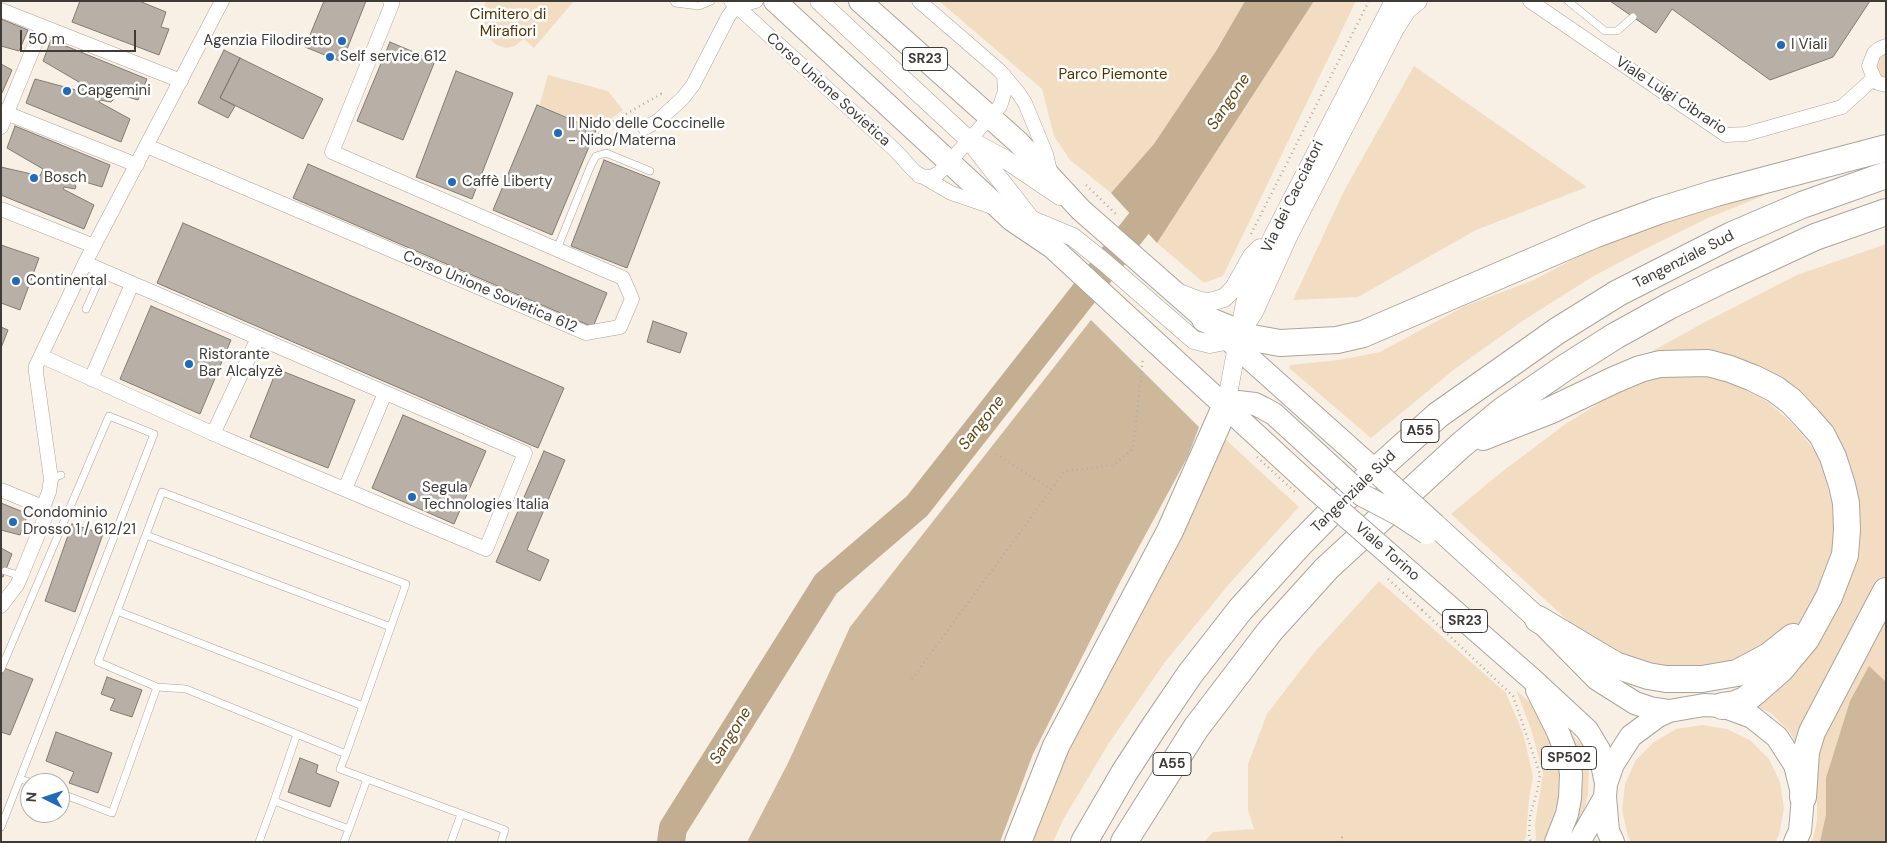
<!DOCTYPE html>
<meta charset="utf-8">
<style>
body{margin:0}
#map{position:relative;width:1887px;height:843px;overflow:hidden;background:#f8f0e5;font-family:"DM Sans",sans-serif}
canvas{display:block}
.frame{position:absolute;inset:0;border:2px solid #3f3c38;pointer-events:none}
.north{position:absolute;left:20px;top:773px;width:50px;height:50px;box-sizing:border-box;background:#fefffe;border:1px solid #b2b1af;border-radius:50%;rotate:274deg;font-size:14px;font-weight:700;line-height:20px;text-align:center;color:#3f3c38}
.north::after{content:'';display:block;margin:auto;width:18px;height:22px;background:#1f6ab9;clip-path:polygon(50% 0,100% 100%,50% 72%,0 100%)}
.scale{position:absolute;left:20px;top:30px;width:116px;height:22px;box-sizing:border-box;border:2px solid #3f3c38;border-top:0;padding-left:6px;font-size:15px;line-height:18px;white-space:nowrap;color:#3f3c38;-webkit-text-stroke:4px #fefffe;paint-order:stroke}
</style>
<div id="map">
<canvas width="1887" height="843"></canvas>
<div class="frame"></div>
<div class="north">N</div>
<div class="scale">50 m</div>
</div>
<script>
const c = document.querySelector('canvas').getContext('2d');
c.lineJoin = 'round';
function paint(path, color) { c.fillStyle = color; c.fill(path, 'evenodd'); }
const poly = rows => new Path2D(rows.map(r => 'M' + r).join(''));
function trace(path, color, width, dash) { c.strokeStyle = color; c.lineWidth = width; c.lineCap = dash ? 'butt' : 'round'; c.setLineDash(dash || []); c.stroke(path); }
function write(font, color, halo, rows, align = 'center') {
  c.font = font + ' "DM Sans",sans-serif'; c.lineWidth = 5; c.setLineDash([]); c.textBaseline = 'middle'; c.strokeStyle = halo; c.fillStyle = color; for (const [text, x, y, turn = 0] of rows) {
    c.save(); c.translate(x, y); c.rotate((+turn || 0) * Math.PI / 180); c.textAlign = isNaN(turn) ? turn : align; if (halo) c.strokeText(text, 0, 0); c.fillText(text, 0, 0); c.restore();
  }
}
const green = poly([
 [487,1,574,1,534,48,524,39,515,46,506,48,497,45,487,37,484,30,484,19,490,9,484,5],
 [939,1,1245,1,1216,51,1154,145,1111,193,1070,160,1054,136,1042,89],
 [1314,1,1356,1,1223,276,1204,283,1157,243],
 [1886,50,1886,80,1878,76,1875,59],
 [1414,66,1587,187,1476,230,1358,297,1293,300,1344,191],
 [548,75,608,91,623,110,596,130,539,106],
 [1762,192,1763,196,1708,218,1645,249,1592,277,1524,320,1456,368,1371,438,1289,368,1290,365,1339,360,1380,352,1465,306,1534,280,1604,243,1656,223],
 [1886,244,1886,578,1795,742,1790,732,1771,713,1755,706,1857,531,1854,476,1829,427,1794,390,1649,353,1705,322,1797,275],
 [1680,375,1702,376,1725,380,1768,402,1795,426,1817,454,1825,476,1832,505,1834,532,1830,568,1808,613,1791,632,1726,669,1642,669,1586,637,1451,514,1499,474,1564,425,1612,395,1632,384,1655,377],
 [1224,438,1299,507,1230,583,1165,662,1109,743,1063,820,1053,842,1028,842,1038,810],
 [1379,581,1506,693,1523,733,1533,776,1529,799,1526,837,1523,842,1204,842,1213,832,1254,829,1248,810,1248,764,1267,714,1313,654],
 [1886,608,1886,842,1812,842,1817,820,1817,800,1812,768,1820,734],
 [1516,690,1536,708,1562,765,1563,795,1546,842,1536,841,1535,824,1543,773,1531,729],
 [1702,725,1727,729,1750,740,1769,759,1780,782,1784,808,1779,835,1775,842,1631,842,1628,837,1622,810,1625,784,1636,760,1654,742,1676,729],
 [1566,728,1582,745,1589,768,1588,795,1578,830,1569,842]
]);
const forest = poly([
 [1091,320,1199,427,1188,456,1121,580,1033,754,1000,842,747,842,788,763,850,627],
 [1869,666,1886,682,1886,842,1820,842,1826,815,1826,778,1850,701]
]);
const water = poly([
 [1245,1,1314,1,1157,243,1111,193,1154,144,1216,51]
]);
const river = poly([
 [671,842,673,828,826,584,917,506,1162,194]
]);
const building = poly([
 [80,1,139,1,166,12,161,27,169,29,159,55,72,22,80,1],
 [324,1,366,1,342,62,305,47,324,1],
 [1610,1,1870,1,1833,57,1770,80,1672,9,1656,33,1610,1],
 [1,19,28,30,19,51,1,46,1,19],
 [51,40,147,79,138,100,104,90,103,93,111,96,113,100,111,102,100,100,99,102,130,119,121,142,26,103,35,79,76,90,79,82,43,61,51,40],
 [390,42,435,61,403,140,357,121,390,42],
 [224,50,240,58,220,98,235,106,228,118,198,103,224,50],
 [240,58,323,99,303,139,220,98,240,58],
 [1,64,12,70,2,93,1,93,1,64],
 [456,71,513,93,472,199,416,177,456,71],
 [537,105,596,130,552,235,493,210,537,105],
 [15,126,110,165,102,187,68,177,66,179,74,182,76,187,75,189,64,187,63,189,94,205,84,229,1,195,1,167,40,176,43,169,7,148,15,126],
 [604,160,660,182,627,268,571,246,604,160],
 [308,164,607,293,593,327,293,198,308,164],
 [183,223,564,388,538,448,157,283,183,223],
 [1,245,39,258,20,310,1,303,1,245],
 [151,306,231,340,200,414,120,379,151,306],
 [653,321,687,333,680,353,647,342,653,321],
 [1,327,8,330,1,348,1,327],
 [277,369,355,400,328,468,250,437,277,369],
 [403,415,486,451,454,524,372,488,403,415],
 [544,451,565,460,527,550,549,560,540,581,496,562,544,451],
 [1,503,28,514,20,535,1,530,1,503],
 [72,524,103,534,75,612,45,601,72,524],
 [1,548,12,554,3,577,1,577,1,548],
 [4,668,33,679,10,735,1,732,1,676,4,668],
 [107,677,142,690,132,717,110,710,115,699,101,694,107,677],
 [56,732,112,753,98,793,69,783,74,772,46,761,56,732],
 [300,758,318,765,316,773,339,782,330,807,288,792,300,758]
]);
const path = poly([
 [598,144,600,129,661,94,663,96],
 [1086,185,1118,216],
 [1251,234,1369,1],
 [122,374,202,408],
 [996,454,1052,490],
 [1422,610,1513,696,1540,774,1538,788,1530,816,1529,837,1531,842],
 [912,679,1065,471,1114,465,1133,449,1143,357],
 [1339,842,1343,836]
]);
const service = poly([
 [674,1,675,3,699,6,711,1],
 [1568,1,1605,31,1617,31,1633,17],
 [557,249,591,165,596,156,606,153,650,171],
 [86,309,103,271],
 [51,479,61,475],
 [146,535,391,627],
 [5,571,21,576],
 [117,611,363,706],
 [1,669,109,416,154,434,1,827],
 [346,754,186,689,157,687,98,662,162,492,406,584,346,754,340,769,367,779],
 [20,779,33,783],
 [60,793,112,813,157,687],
 [274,801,297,734],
 [259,842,274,801,349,829,367,779,505,830,501,842],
 [344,842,349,829],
 [451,842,461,814]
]);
const minor = poly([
 [731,1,895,150,915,172,951,193,992,207],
 [919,1,1000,71,1017,91,1025,103,1046,154,1051,175],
 [1530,1,1726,135,1746,134,1842,107,1874,78],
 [1,10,181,81],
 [1886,46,1879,49,1874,53,1869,66,1874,78,1878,83,1886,85],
 [1,111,137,165],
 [1,127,42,27],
 [645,128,659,120,683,98,693,85,728,17,736,6,756,1],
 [147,146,586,333,620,327,632,299,623,278,332,152,392,4,390,1],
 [919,176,931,177,939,173,1000,106,1005,91,1004,75],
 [1,209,94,246],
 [41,356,223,438,486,549,525,453,85,263],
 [91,379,132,284],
 [213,434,258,338],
 [345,489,385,393],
 [1,490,43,507,49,492,51,479,36,372,36,366,85,263,222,1],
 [1,606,17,585,21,576,46,515,43,507]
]);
const tertiary = poly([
 [819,1,969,140,1037,227],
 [977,144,1005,159,1060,196],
 [1030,219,1073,237,1103,261,1194,340,1210,344,1230,340,1240,333,1254,312,1289,235,1396,27,1407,10,1418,1],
 [1179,293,1200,301,1210,302,1224,298,1234,288,1252,256,1260,248],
 [1226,405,1245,303,1250,288,1273,236,1394,1]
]);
const primary = poly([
 [775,1,1012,220,1052,247,1315,489],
 [860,1,1018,142,1081,210,1237,347,1371,467],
 [1226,405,1238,402,1255,404,1263,408,1274,414,1335,470],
 [1436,526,1538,619,1597,679,1635,703,1650,708,1669,711],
 [1397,561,1533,680,1587,730,1599,750,1606,783],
 [1537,690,1558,732,1569,760,1571,774,1570,798,1567,814,1556,842],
 [1579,842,1605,797],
 [1613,842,1608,831,1605,797,1606,784,1613,764,1631,736,1658,716,1669,711,1704,705,1722,706,1752,717,1777,737,1795,765,1803,797,1800,831,1795,842]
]);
const motorway = poly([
 [1205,319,1252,338,1280,343,1337,340,1363,334,1596,234,1658,211,1716,193,1886,148],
 [1483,437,1549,411,1614,380,1640,369,1660,364,1708,363,1730,369,1753,378,1775,389,1791,401,1808,419,1822,435,1833,457,1842,485,1846,503,1847,530,1845,555,1829,597,1806,639,1781,669,1756,691,1745,700,1735,704,1722,706],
 [1538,619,1615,665,1648,676,1666,679,1702,679,1737,673,1769,656,1793,637],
 [1803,797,1806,752,1812,732,1886,591],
 [1018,842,1056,746,1170,531,1226,405],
 [1084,842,1124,773,1154,727,1190,674,1240,610,1298,546,1342,501,1438,415,1557,331,1618,293,1732,235,1802,205,1886,175],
 [1124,842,1196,728,1270,631,1327,568,1460,446,1502,411,1563,369,1615,336,1671,305,1722,280,1815,237,1886,212]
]);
const pathBridge = poly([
 [1257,457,1296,493],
 [1388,579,1422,610]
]);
const primaryBridge = poly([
 [1371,467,1435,525],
 [1335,470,1362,495,1400,515,1427,533],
 [1315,489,1397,561]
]);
const markers = [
 [342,41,5,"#1f6ab9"],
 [1781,45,5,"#1f6ab9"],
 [330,57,5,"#1f6ab9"],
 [67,91,5,"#1f6ab9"],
 [558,133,5,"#1f6ab9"],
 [34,178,5,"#1f6ab9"],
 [452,182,5,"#1f6ab9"],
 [16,281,5,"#1f6ab9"],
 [189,364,5,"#1f6ab9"],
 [412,497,5,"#1f6ab9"],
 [13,522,5,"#1f6ab9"]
];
const shields = [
 [925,59,45],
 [1420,431,38],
 [1465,621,45],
 [1569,758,55],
 [1172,764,38]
];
const shieldNames = [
 ["SR23",925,59],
 ["A55",1420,431],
 ["SR23",1465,621],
 ["SP502",1569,758],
 ["A55",1172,764]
];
const parkNames = [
 ["Cimitero di",508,15],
 ["Mirafiori",508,32],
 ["Parco Piemonte",1113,75]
];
const poiNames = [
 ["Agenzia Filodiretto",332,41,"right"],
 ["I Viali",1791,45],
 ["Self service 612",340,57],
 ["Capgemini",77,91],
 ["Il Nido delle Coccinelle",568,124],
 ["- Nido/Materna",568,141],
 ["Bosch",44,178],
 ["Caffè Liberty",462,182],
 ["Continental",26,281],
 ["Ristorante",199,355],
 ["Bar Alcalyzè",199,372],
 ["Segula",422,488],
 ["Technologies Italia",422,505],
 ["Condominio",23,513],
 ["Drosso 1 / 612/21",23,530]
];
const streetNames = [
 ["Corso Unione Sovietica",828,90,42],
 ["Viale Luigi Cibrario",1671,96,33],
 ["Via dei Cacciatori",1293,197,-64],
 ["Tangenziale Sud",1684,260,-27],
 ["Corso Unione Sovietica 612",490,292,23],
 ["Tangenziale Sud",1354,492,-44],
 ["Viale Torino",1387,552,41]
];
const waterNames = [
 ["Sangone",1229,102,-56],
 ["Sangone",982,423,-52],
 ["Sangone",731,736,-58]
];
paint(green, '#f2ddc2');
paint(forest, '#ceb89c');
paint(water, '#c4ae92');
trace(river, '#c4ae92', 28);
paint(building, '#b8b0a7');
trace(building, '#827b71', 1);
trace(service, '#aca49b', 8);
trace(minor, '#aca49b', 15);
trace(tertiary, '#aca49b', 19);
trace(primary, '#aca49b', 24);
trace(motorway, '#aca49b', 28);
trace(path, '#b2aca3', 2.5, [1, 4]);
trace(service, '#fff', 7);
trace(minor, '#fff', 14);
trace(tertiary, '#fff', 18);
trace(primary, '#fff', 22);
trace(motorway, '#fff', 26);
trace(primaryBridge, '#aca49b', 24, []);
trace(pathBridge, '#b2aca3', 2.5, [1, 4]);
trace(primaryBridge, '#fff', 22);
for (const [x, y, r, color] of markers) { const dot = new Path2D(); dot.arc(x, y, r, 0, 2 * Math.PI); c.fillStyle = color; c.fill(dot); trace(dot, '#fefffe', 2); }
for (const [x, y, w] of shields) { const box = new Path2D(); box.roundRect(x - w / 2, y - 11.5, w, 23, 4); c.fillStyle = '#fefffe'; c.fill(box); trace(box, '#3f3c38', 1); }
write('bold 14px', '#3f3c38', null, shieldNames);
write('15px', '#523300', '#fefffe', parkNames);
write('15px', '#3f3c38', '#fefffe', poiNames, 'left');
write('15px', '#3f3c38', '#fefffe', streetNames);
write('italic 16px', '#644514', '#fefffe', waterNames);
</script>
